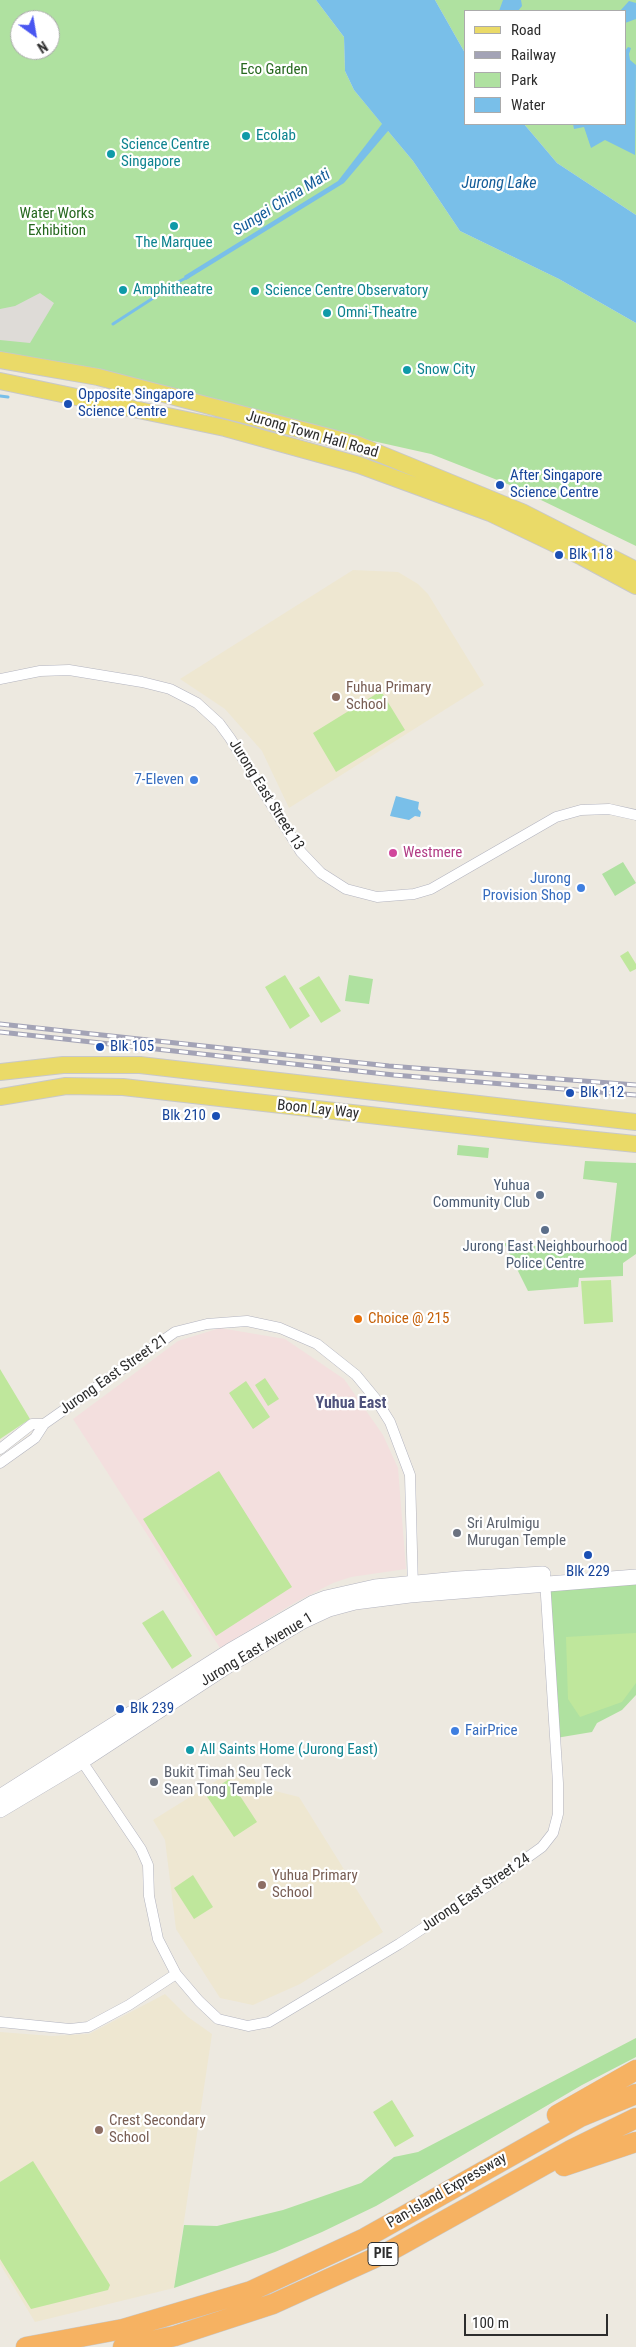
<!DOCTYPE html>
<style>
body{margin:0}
#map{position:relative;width:636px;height:2347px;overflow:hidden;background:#ede9e0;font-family:"Roboto Condensed",sans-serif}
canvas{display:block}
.legend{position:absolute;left:464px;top:10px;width:162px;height:115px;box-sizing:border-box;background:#fff;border:1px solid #ababab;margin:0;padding:6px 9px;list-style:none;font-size:15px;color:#2d2d2d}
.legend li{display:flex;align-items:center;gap:10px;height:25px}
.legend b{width:25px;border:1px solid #ababab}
.north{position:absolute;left:10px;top:10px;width:50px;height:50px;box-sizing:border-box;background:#fff;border:1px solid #ababab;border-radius:50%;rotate:148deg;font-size:14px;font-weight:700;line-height:20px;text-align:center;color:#2d2d2d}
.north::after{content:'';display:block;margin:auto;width:18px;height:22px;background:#4956f1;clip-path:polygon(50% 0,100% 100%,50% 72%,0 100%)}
.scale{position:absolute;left:464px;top:2314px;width:144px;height:22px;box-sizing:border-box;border:2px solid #2d2d2d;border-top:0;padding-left:6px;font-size:15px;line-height:18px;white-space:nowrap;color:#2d2d2d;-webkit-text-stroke:4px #fff;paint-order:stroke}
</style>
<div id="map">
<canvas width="636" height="2347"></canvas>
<ul class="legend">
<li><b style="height:6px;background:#eada68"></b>Road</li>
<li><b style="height:6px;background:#a3a3b6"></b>Railway</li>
<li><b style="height:14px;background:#afe1a0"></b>Park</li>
<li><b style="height:14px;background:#79bfe9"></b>Water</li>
</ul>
<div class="north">N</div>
<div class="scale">100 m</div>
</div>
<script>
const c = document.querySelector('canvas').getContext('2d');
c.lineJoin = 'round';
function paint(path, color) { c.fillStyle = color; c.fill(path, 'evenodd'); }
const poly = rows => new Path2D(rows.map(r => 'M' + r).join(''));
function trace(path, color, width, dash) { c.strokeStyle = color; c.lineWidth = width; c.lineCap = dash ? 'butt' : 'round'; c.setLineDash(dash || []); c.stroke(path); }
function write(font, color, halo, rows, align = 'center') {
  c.font = font + ' "Roboto Condensed",sans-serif'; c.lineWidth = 4.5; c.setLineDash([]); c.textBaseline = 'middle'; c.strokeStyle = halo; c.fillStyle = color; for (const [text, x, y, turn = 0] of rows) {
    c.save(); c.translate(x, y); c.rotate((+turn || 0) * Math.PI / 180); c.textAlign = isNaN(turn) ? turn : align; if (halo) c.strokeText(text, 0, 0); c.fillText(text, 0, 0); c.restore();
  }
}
const education = poly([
 [353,570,398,572,418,584,428,594,484,685,289,808,262,751,225,709,180,679],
 [243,1764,259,1787,299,1797,383,1932,300,1984,253,2005,220,1998,176,1929,165,1840,153,1820],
 [165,1994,188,2017,212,2034,174,2288,35,2322,0,2264,0,2032,52,2036,89,2034]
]);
const medical = poly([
 [220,1328,285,1339,344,1379,383,1435,398,1468,406,1569,351,1577,333,1583,294,1603,220,1648,73,1419,178,1341]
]);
const green = poly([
 [0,0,316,0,344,37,345,71,354,90,413,161,460,231,559,279,636,323,636,546,510,485,431,454,0,358],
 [20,20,50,20,50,50,20,50],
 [435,0,636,0,636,215,557,163,524,124,625,124,625,11,465,11,465,53],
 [623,862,636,883,615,896,602,874],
 [349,975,373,979,369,1004,345,1001],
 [458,1145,489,1148,488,1158,457,1155],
 [585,1161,636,1163,636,1254,623,1263,623,1276,579,1278,578,1287,528,1291,504,1243,609,1253,617,1183,583,1179],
 [636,1582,636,1695,622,1710,597,1723,592,1732,556,1738,545,1584],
 [636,2038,636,2057,582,2085,376,2206,322,2232,275,2252,174,2288,184,2225,217,2226,283,2210,361,2183,394,2157,418,2152]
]);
const pitch = poly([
 [381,691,405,730,336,772,313,733],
 [628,951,636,964,636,969,630,972,620,956],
 [285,975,310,1016,290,1029,265,987],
 [319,976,341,1011,321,1023,299,988],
 [611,1280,613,1322,584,1324,581,1281],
 [0,1369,30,1419,0,1439],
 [265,1378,279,1399,268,1406,255,1385],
 [246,1381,270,1417,253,1429,229,1393],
 [219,1471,292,1587,216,1636,143,1519],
 [163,1610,192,1656,172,1669,142,1623],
 [636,1633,636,1683,622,1702,580,1717,568,1699,566,1637],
 [229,1779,257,1822,234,1837,206,1795],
 [193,1875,213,1907,194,1919,174,1888],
 [392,2100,414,2136,395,2147,373,2112],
 [33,2161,110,2285,108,2290,31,2309,0,2259,0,2182]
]);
const plaza = poly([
 [40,293,54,303,30,343,0,340,0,309,15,306]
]);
const water = poly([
 [316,0,435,0,465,53,465,124,524,124,557,163,636,215,636,323,559,279,460,231,413,161,388,131,344,183,186,280,184,276,338,181,382,124,354,90,345,71,344,37],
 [503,0,521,0,522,6,518,11,499,11],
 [629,1,636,3,636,19,625,23,625,11,620,11],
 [628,47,631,48,629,54,630,60,636,65,635,155,605,140,591,148,584,127,574,129,573,124,625,124,625,51],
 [396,796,419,802,418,809,421,812,420,817,415,816,409,820,390,816]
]);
const stream = poly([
 [176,283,188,277],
 [113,324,164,291],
 [0,396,8,397]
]);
const street = poly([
 [0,679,40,671,69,670,142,682,170,689,197,703,219,723,230,738,301,852,321,873,346,889,377,897,414,894,431,889,556,817,581,810,609,809,636,815],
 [0,1449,32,1424,44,1424],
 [0,1463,35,1438,44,1424,175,1332,207,1324,247,1321,280,1328,317,1344,356,1375,375,1398,390,1422,410,1475,413,1589],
 [79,1757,141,1849,148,1865,149,1896,158,1939,176,1974,199,2001,218,2019,248,2026,269,2022,399,1944,492,1883,542,1847,553,1833,558,1814,558,1783,545,1580],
 [0,2022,70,2029,88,2027,129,2005,176,1974]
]);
const secondary = poly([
 [0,1797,230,1651,313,1603,326,1598,375,1587,458,1579,543,1574],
 [0,1810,82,1761,227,1666,301,1622,329,1609,355,1602,410,1595,636,1577]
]);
const primary = poly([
 [0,360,98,377,356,444,522,512,636,570],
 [0,381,225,428,359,465,490,513,582,557,636,586],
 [0,1072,63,1065,140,1065,636,1122],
 [0,1097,66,1086,123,1087,537,1134,636,1144]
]);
const highway = poly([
 [557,2115,636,2070],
 [564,2166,636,2142],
 [26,2347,123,2329,251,2291,365,2238,580,2117,636,2094],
 [123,2347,175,2336,273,2304,390,2251,571,2150,636,2118]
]);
const rail = poly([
 [0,1024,389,1066,636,1085],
 [0,1032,394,1075,636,1095]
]);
const markers = [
 [246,136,5,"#0f9aa8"],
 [111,154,5,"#0f9aa8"],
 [174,226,5,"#0f9aa8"],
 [123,290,5,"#0f9aa8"],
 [255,291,5,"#0f9aa8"],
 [327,313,5,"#0f9aa8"],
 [407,370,5,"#0f9aa8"],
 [68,404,5,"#1a4fb4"],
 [500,485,5,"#1a4fb4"],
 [559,555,5,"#1a4fb4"],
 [336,697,5,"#8d6e63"],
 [194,780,5,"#3f7fe0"],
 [393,853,5,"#d1479c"],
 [581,888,5,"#3f7fe0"],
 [100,1047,5,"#1a4fb4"],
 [570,1093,5,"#1a4fb4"],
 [216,1116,5,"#1a4fb4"],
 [540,1195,5,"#5c6f8a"],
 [545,1230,5,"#5c6f8a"],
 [358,1319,5,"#e8710a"],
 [457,1533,5,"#6b7280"],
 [588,1555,5,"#1a4fb4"],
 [120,1709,5,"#1a4fb4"],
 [455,1731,5,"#3f7fe0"],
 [190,1750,5,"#0f9aa8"],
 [154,1782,5,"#6b7280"],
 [262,1885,5,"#8d6e63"],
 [99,2130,5,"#8d6e63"]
];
const shields = [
 [383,2254,30]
];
const shieldNames = [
 ["PIE",383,2254]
];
const parkNames = [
 ["Eco Garden",274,70],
 ["Water Works",57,214],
 ["Exhibition",57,231]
];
const cultureNames = [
 ["Ecolab",256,136],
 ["Science Centre",121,145],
 ["Singapore",121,162],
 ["The Marquee",174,243,"center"],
 ["Amphitheatre",133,290],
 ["Science Centre Observatory",265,291],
 ["Omni-Theatre",337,313],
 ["Snow City",417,370],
 ["All Saints Home (Jurong East)",200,1750]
];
const transitNames = [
 ["Opposite Singapore",78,395],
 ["Science Centre",78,412],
 ["After Singapore",510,476],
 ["Science Centre",510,493],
 ["Blk 118",569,555],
 ["Blk 105",110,1047],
 ["Blk 112",580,1093],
 ["Blk 210",206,1116,"right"],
 ["Blk 229",588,1572,"center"],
 ["Blk 239",130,1709]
];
const streetNames = [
 ["Jurong Town Hall Road",312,435,16],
 ["Jurong East Street 13",266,795,58],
 ["Boon Lay Way",318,1110,6],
 ["Jurong East Street 21",114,1375,-35],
 ["Jurong East Avenue 1",257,1650,-31],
 ["Jurong East Street 24",476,1893,-34],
 ["Pan-Island Expressway",447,2191,-30]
];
const educationNames = [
 ["Fuhua Primary",346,688],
 ["School",346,705],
 ["Yuhua Primary",272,1876],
 ["School",272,1893],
 ["Crest Secondary",109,2121],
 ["School",109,2138]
];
const shopNames = [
 ["7-Eleven",184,780],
 ["Jurong",571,879],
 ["Provision Shop",571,896],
 ["FairPrice",465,1731,"left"]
];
const hotelNames = [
 ["Westmere",403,853]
];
const serviceNames = [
 ["Yuhua",530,1186],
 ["Community Club",530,1203],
 ["Jurong East Neighbourhood",545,1247,"center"],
 ["Police Centre",545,1264,"center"]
];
const foodNames = [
 ["Choice @ 215",368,1319]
];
const worshipNames = [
 ["Sri Arulmigu",467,1524],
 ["Murugan Temple",467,1541],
 ["Bukit Timah Seu Teck",164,1773],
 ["Sean Tong Temple",164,1790]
];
const waterNames = [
 ["Jurong Lake",499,184],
 ["Sungei China Mati",282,203,-32]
];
const neighbourhoodNames = [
 ["Yuhua East",351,1404]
];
paint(education, '#eee7d1');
paint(medical, '#f3dfde');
paint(green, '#afe1a0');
paint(pitch, '#bfe79c');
paint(plaza, '#dedbd7');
paint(water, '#79bfe9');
trace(stream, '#79bfe9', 3);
trace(street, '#b3b4bf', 11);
trace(secondary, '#b3b4bf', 16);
trace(primary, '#c8c8c8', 18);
trace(highway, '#c8c8c8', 21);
trace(street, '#fff', 10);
trace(secondary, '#fff', 15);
trace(primary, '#eada68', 16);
trace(highway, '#f6b262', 20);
trace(rail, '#a3a3b6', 5);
trace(rail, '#fff', 3, [9]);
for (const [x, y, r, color] of markers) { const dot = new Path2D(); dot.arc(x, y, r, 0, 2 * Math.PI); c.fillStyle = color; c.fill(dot); trace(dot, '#fff', 2); }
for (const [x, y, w] of shields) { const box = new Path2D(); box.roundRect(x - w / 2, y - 11.5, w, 23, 4); c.fillStyle = '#fff'; c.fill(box); trace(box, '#2d2d2d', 1); }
write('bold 14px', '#2d2d2d', null, shieldNames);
write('15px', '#26681f', '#fff', parkNames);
write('15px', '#0d838f', '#fff', cultureNames, 'left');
write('15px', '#164399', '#fff', transitNames, 'left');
write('15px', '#2d2d2d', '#fff', streetNames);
write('15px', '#785e54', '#fff', educationNames, 'left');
write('15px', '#366cbe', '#fff', shopNames, 'right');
write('15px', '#b23c85', '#fff', hotelNames, 'left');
write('15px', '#4e5e75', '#fff', serviceNames, 'right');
write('15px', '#c56008', '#fff', foodNames, 'left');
write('15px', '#5b616d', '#fff', worshipNames, 'left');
write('italic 16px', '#145d99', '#fff', waterNames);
write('bold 16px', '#4f527c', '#fff', neighbourhoodNames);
</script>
